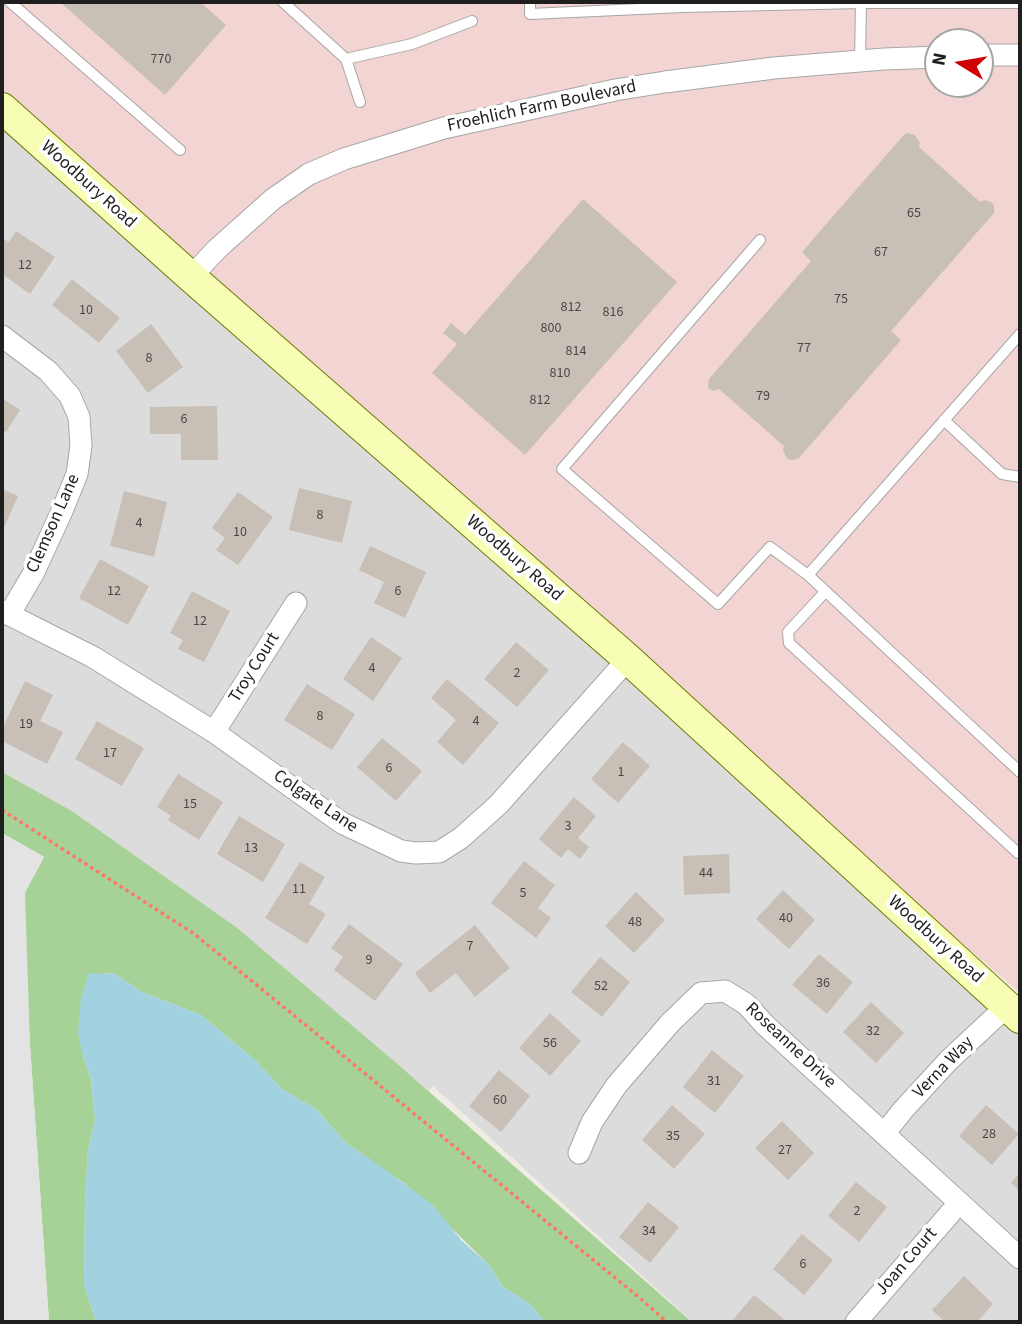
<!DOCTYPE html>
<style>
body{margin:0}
#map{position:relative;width:1022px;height:1324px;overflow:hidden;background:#f0ece4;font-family:"Source Sans 3",sans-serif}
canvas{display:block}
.frame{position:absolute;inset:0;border:4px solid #1f1f1f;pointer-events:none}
.north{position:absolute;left:924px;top:28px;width:70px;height:70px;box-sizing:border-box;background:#fff;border:2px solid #a5a5a5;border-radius:50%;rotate:281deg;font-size:19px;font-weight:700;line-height:28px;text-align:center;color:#1f1f1f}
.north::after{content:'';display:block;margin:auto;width:24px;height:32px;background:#ce0200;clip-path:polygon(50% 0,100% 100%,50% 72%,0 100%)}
</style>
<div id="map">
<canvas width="1022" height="1324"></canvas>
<div class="frame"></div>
<div class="north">N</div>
</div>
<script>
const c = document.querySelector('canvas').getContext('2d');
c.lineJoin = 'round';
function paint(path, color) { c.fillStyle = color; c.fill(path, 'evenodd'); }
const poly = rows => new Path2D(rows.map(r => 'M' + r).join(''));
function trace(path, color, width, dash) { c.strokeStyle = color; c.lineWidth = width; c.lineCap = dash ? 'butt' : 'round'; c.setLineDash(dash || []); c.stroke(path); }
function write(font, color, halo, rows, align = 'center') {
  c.font = font + ' "Source Sans 3",sans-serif'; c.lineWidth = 7; c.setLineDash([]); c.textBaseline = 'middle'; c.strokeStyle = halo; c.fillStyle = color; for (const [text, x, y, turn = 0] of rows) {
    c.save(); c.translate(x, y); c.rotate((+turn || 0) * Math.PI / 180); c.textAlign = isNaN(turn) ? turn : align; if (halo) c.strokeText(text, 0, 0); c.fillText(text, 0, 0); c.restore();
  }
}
const residential = poly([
 [2,101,1020,1002,1020,1322,693,1322,433,1086,428,1091,236,927,72,811,2,772]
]);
const commercial = poly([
 [2,2,1020,2,1020,993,722,737,2,100],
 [938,42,980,42,980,84,938,84]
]);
const forest = poly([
 [2,772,72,811,236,927,394,1061,692,1322,545,1322,529,1303,503,1287,489,1265,419,1196,404,1183,346,1143,317,1110,282,1089,255,1060,201,1015,142,992,114,973,103,974,83,1056,91,1080,95,1120,88,1151,85,1200,84,1285,96,1322,49,1322,30,1045,22,897,44,857,2,833]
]);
const parking = poly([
 [2,833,44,857,25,893,30,1045,49,1322,2,1322]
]);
const water = poly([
 [89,973,103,974,114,973,142,992,201,1015,255,1060,282,1089,317,1110,346,1143,383,1168,433,1205,461,1240,489,1265,503,1287,529,1303,545,1322,96,1322,84,1285,85,1200,88,1151,95,1120,91,1080,83,1056,78,1033,81,999]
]);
const building = poly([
 [60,2,200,2,226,25,165,95],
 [907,133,915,135,920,143,919,147,980,202,984,200,991,202,994,205,994,213,891,331,901,340,799,458,793,460,787,459,783,450,784,446,719,389,714,391,708,388,709,379,811,261,802,252,902,137],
 [583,199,677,282,525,455,432,373,457,344,443,333,451,323,465,335],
 [16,231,55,257,30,294,2,274,2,238,9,242],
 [72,279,120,318,99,343,52,305],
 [151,324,183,367,148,393,116,351],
 [2,398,20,410,6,432,2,430],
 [217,406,218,460,181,460,181,434,150,434,150,407],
 [299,488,352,501,342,543,289,530],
 [2,489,18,496,2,532],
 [124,491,167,502,154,557,110,546],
 [238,492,273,517,238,565,216,550,225,538,212,528],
 [370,546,426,572,405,618,374,603,384,582,359,570],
 [100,559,149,586,128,625,79,598],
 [192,591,230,611,204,662,178,649,183,640,170,633],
 [371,637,402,658,373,701,343,679],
 [516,642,549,670,517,707,484,679],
 [447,679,499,723,463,765,437,742,456,720,431,698],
 [25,681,53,695,40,721,63,732,47,764,2,741,2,729],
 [307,684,355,714,332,750,284,720],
 [97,721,144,748,122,786,75,759],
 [382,738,422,771,396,801,357,767],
 [623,742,650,766,618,803,591,779],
 [178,774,223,802,199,840,168,820,171,816,157,807],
 [574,797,596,816,578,838,589,847,580,859,568,849,561,858,539,839],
 [239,816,285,844,263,882,217,854],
 [729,854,730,893,684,895,683,856],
 [524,861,555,885,538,908,551,918,536,938,491,903],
 [300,862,325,877,309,904,326,914,307,944,265,918],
 [783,890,815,920,789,949,756,919],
 [636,892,665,920,634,953,605,926],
 [349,924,403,964,375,1001,334,970,343,957,331,948],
 [475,925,510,968,475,997,456,973,430,993,415,973],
 [819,954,853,982,827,1014,792,985],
 [600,957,630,982,602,1017,571,992],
 [871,1002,904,1033,876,1063,843,1032],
 [550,1013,581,1041,550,1076,519,1048],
 [712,1050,744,1076,715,1113,683,1087],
 [499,1070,530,1096,501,1132,469,1106],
 [672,1105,705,1134,674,1169,642,1140],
 [986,1105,1019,1134,992,1165,959,1136],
 [782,1121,814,1153,788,1180,755,1148],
 [1020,1172,1020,1191,1011,1183],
 [856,1182,887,1207,859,1242,828,1216],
 [648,1202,679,1227,650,1263,619,1237],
 [802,1234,833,1260,804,1295,773,1269],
 [964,1276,993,1304,977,1322,945,1322,932,1310],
 [754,1295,784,1319,781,1322,731,1322]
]);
const path = poly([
 [2,810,193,933,641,1299,667,1322]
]);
const service = poly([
 [10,2,180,150],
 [283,2,346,59,360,102],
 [530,2,530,14,683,7,861,3,1020,3],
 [346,59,412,44,472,21],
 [860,61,861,2],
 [760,240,562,469,718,604,770,547,808,575,1020,772],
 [944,420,1002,474,1020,477],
 [808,575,1020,334],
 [825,592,788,632,789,643,1018,853,1020,853]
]);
const minor = poly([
 [980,55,1020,55],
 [191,277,217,249,273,199,309,174,344,159,444,128,615,90,665,82,774,68,884,59,938,57],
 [2,336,48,371,70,396,79,417,81,446,77,474,62,511,33,574,9,615],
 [2,611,93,657,214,732,342,823,401,851,416,853,439,852,461,838,498,805,628,659],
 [214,732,296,603],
 [884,1134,903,1110,949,1060,1007,1006],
 [579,1153,592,1122,616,1086,670,1023,701,993,725,991,746,1004,765,1025,1020,1258],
 [856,1322,959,1203]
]);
const secondary = poly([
 [2,108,191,277,628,659,1020,1018]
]);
const numberNames = [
 ["770",161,60],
 ["65",914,214],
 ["67",881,253],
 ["12",25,266],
 ["75",841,300],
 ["812",571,308],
 ["10",86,311],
 ["816",613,313],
 ["800",551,329],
 ["77",804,349],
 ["814",576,352],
 ["8",149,359],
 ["810",560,374],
 ["79",763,397],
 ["812",540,401],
 ["6",184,420],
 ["8",320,516],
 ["4",139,524],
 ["10",240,533],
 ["12",114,592],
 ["6",398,592],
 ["12",200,622],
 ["4",372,669],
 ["2",517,674],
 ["8",320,717],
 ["4",476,722],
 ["19",26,725],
 ["17",110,754],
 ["6",389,769],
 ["1",621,773],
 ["15",190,805],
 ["3",568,827],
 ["13",251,849],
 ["44",706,874],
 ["11",299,890],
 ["5",523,894],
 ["40",786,919],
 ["48",635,923],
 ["7",470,947],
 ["9",369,961],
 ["36",823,984],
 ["52",601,987],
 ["32",873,1032],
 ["56",550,1044],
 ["31",714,1082],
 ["60",500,1101],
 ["28",989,1135],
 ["35",673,1137],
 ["27",785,1151],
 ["2",857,1212],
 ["34",649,1232],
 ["6",803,1265]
];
const streetNames = [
 ["Froehlich Farm Boulevard",542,107,-12],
 ["Woodbury Road",88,185,42],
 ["Clemson Lane",54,524,-66],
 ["Woodbury Road",514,559,41],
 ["Troy Court",255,668,-58],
 ["Colgate Lane",315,802,34],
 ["Woodbury Road",935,940,42],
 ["Roseanne Drive",790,1046,43],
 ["Verna Way",944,1068,-46],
 ["Joan Court",907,1262,-49]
];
paint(residential, '#dddcdc');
paint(commercial, '#f2d4d3');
paint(forest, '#a7d297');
paint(parking, '#e3e3e3');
paint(water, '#a2d1e0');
paint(building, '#c8bfb7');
trace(service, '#a6a6a6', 12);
trace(minor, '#a6a6a6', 23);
trace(secondary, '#6d7c00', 32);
trace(path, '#ff7867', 3.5, [3.5, 3.5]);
trace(service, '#fff', 10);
trace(minor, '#fff', 21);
trace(secondary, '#f8fdb6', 30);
write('14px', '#494745', null, numberNames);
write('18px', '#1f1f1f', '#fff', streetNames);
</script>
